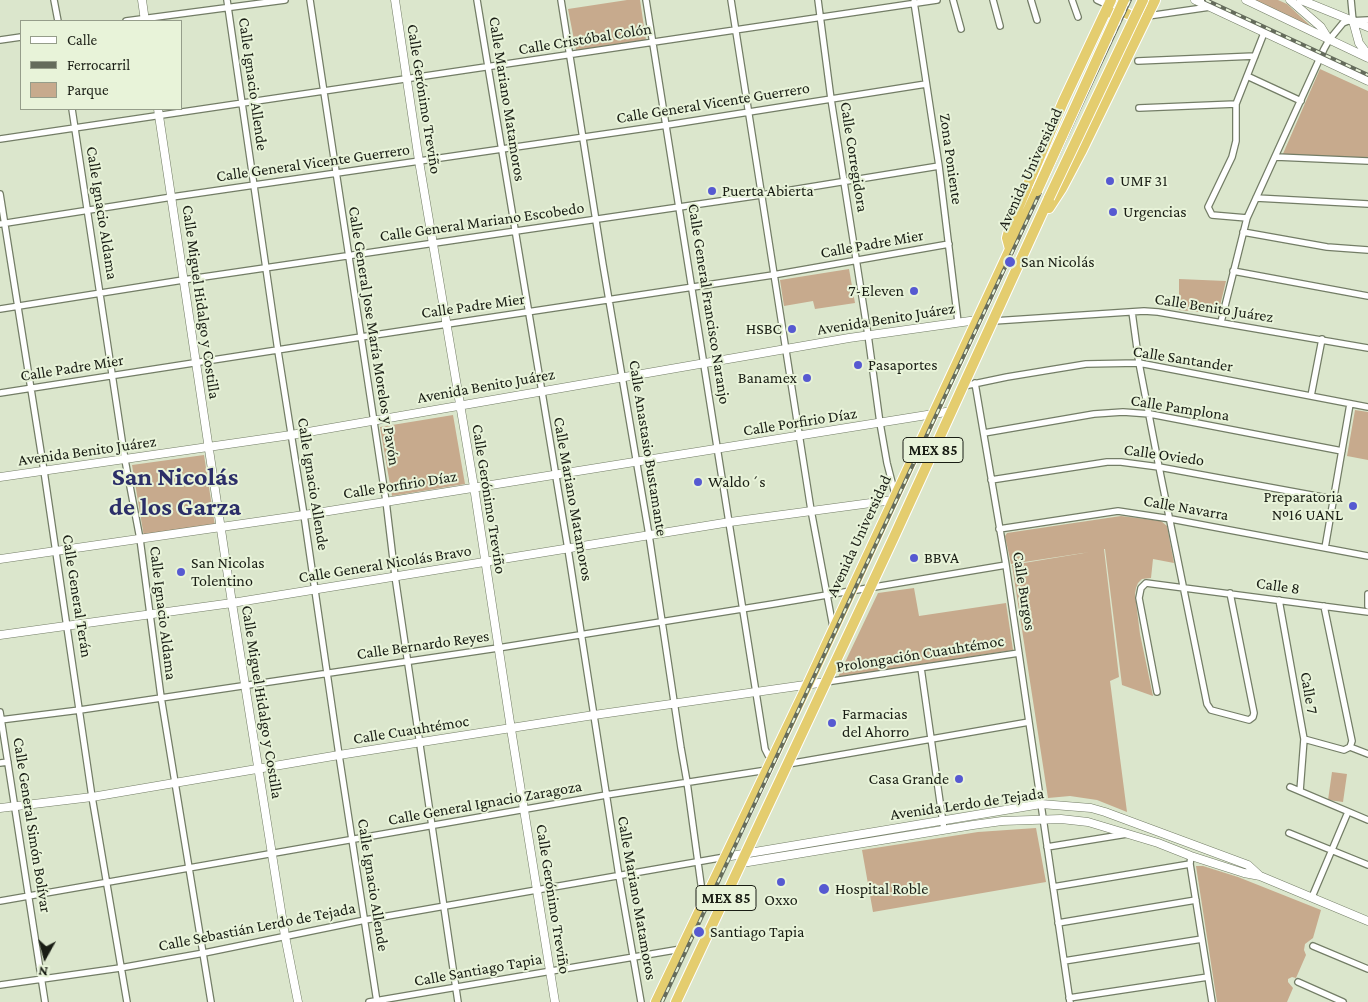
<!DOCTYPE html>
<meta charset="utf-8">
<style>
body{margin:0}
#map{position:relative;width:1368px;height:1002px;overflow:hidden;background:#dbe6cc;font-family:"Crimson Pro",serif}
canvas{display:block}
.legend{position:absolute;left:20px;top:20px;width:162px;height:90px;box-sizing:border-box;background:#e8f3d9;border:1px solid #959d8a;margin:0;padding:6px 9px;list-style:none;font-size:15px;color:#191d14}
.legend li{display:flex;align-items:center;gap:10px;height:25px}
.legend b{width:25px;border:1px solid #959d8a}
.north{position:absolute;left:20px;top:932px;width:50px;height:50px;-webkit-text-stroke:4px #e8f3d9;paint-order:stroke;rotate:187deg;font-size:14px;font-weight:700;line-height:20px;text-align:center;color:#191d14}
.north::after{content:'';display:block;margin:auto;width:18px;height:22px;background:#191d14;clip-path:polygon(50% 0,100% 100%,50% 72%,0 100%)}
</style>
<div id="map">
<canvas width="1368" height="1002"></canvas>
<ul class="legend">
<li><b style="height:6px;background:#fff"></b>Calle</li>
<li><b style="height:6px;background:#656c5c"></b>Ferrocarril</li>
<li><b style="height:14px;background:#c7aa8d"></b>Parque</li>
</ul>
<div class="north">N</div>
</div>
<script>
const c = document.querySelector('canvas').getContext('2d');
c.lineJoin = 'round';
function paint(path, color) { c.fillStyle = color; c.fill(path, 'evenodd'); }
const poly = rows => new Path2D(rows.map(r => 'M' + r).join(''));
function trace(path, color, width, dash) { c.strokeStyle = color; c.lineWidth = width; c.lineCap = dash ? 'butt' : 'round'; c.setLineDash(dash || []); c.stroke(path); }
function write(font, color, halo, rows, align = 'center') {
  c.font = font + ' "Crimson Pro",serif'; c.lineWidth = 4; c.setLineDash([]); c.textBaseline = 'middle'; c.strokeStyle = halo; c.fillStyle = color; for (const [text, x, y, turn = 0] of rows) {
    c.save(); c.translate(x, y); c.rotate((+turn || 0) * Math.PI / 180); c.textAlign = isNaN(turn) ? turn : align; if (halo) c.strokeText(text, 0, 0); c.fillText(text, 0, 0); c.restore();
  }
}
const green = poly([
 [627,0,640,0,646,40,576,50,568,9],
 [1248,0,1278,0,1287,4,1315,30],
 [1320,69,1368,91,1368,159,1282,156],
 [849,269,855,303,815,309,813,301,784,306,780,280],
 [1179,279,1226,281,1218,314,1179,310],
 [1355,410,1368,412,1368,460,1347,456],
 [453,415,465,484,392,496,380,427],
 [204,455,215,526,144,537,132,465],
 [1121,516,1161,521,1167,526,1174,563,1153,559,1151,578,1142,579,1138,583,1136,588,1135,594,1140,634,1153,696,1122,685,1105,549,1104,549,1119,677,1110,681,1127,812,1097,800,1070,796,1048,798,1012,565,1090,552,1011,564,1005,536,1007,533],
 [914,588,919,616,1006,603,1013,650,838,677,878,593],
 [1332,772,1347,774,1343,802,1328,800],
 [1036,828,1046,882,873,912,862,850,978,832],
 [1196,866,1203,866,1238,877,1321,910,1313,938,1305,944,1304,950,1306,955,1296,978,1292,977,1288,979,1288,982,1293,988,1287,1002,1217,1002]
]);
const street = poly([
 [54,0,58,21],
 [227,0,278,351,304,515,339,755,377,1002],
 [310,0,386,501,395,576,458,1002],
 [477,0,568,549,619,876,641,1002],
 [561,0,603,265,649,535,681,748,687,782,703,899],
 [646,0,765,749,768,755,773,758],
 [731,0,811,510,833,627],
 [818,0,831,99,868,335,880,423,887,463,895,494],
 [953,0,961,29],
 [993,0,1000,26],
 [1031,0,1037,20],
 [1072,0,1078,17],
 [1097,0,1108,5],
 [1351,0,1353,21],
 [914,2,939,166,958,322],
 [1148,16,1210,7],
 [126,21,285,0],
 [0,40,21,37],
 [1138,61,1255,56],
 [1247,76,1301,101],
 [1139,108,1236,104],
 [72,109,125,460,140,539,161,697,211,1002],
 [0,139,937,0],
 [1276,157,1368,161],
 [0,194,44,471,92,797,127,1002],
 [1256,198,1368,204],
 [1247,218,1212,215,1208,207,1232,157,1236,141,1236,104,1264,33],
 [0,224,172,197,667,125,926,84],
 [1243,232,1327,247,1368,250],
 [1233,271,1368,296],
 [0,309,183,280,761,195,939,166],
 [1132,312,1139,363,1159,467,1207,704,1211,710,1249,720,1253,717,1254,713,1230,593],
 [994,321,1144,311,1158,312,1368,348],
 [1221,322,1247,218,1324,49,1329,40,1343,23,1348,21,1368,20],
 [975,383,1006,565,1070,1002],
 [964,386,1007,377,1086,364,1139,363,1368,407],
 [0,393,361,337,773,275,949,244],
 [1311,396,1322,339],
 [984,433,1094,414,1123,412,1150,414,1342,451],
 [991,480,1107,462,1121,462,1159,467,1333,499],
 [999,529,1118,511,1171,519,1368,556],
 [1325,548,1350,404],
 [1368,594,1368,606],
 [1279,600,1304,739,1300,791],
 [1324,606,1352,741,1350,747],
 [921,668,944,830],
 [826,682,1019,653],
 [1157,692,1139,598,1141,588,1146,583,1368,612],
 [0,712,45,1002],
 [0,720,80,710,498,648,773,604,1006,565],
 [1304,739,1344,750,1350,747],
 [1350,747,1368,754],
 [0,763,8,762],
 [788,764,1029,722],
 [1290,787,1368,820],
 [1289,833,1368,865],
 [1047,847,1127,834],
 [1191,856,1190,864,1212,1002],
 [1053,887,1190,864],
 [1312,897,1348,812],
 [0,901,606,795,767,770],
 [1058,923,1196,900],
 [1313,946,1368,969],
 [1064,961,1202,939],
 [1298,982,1343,1002],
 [0,985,120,968,204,953,365,920,725,857],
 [1069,998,1208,977],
 [369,1002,681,949]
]);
const secondary = poly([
 [142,0,145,21],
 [395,0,419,161,474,487,511,729,555,1002],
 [1195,0,1368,81],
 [1246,0,1368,58],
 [1290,0,1321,27,1329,40],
 [1301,0,1368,27],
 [1353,21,1359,43,1368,55],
 [158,109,232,603,285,936,298,1002],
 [0,477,291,435,849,338,977,320],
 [0,559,304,515,952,411],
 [0,635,232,603,730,522,893,500],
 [0,808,92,797,339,755,594,715,826,682],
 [725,857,1041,804,1091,808,1105,812,1248,865,1260,876],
 [742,863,973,825,1002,821,1061,819,1088,822,1158,843,1191,856,1244,873,1260,876,1368,921]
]);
const highway = poly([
 [1111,13,1126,13,1133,17,1139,25],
 [1049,208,1062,188,1081,152,1155,0],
 [1010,249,1007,238,1010,227,1063,102,1111,0],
 [656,1002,808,684,1037,191],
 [676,1002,894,537,1049,198]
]);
const rail = poly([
 [1206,0,1368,75],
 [662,1002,1130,0]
]);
const highwayBridge = poly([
 [1037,191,1124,0],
 [1049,198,1143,0]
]);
const markers = [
 [1110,181,5,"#5659d1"],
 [712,191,5,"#5659d1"],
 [1113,212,5,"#5659d1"],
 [1010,262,6,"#5659d1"],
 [914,291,5,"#5659d1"],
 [792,329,5,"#5659d1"],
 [858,365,5,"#5659d1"],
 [807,378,5,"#5659d1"],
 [698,482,5,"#5659d1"],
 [1353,506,5,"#5659d1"],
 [914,558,5,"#5659d1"],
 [181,572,5,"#5659d1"],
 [832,723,5,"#5659d1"],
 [959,779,5,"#5659d1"],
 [781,882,5,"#5659d1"],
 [824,889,6,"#5659d1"],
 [699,932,6,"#5659d1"]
];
const shields = [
 [933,450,60],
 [726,898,60]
];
const shieldNames = [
 ["MEX 85",933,450],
 ["MEX 85",726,898]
];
const streetNames = [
 ["Calle Cristóbal Colón",585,39,-9],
 ["Calle Ignacio Allende",253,84,82],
 ["Calle Gerónimo Treviño",424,99,81],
 ["Calle Mariano Matamoros",507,99,81],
 ["Calle General Vicente Guerrero",713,103,-9],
 ["Calle Corregidora",854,157,81],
 ["Zona Poniente",951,159,82],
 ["Calle General Vicente Guerrero",313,163,-8],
 ["Avenida Universidad",1030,169,-65],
 ["Calle Ignacio Aldama",102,213,81],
 ["Calle General Mariano Escobedo",482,222,-8],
 ["Calle Padre Mier",872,244,-10],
 ["Calle Miguel Hidalgo y Costilla",201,302,82],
 ["Calle General Francisco Naranjo",709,304,81],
 ["Calle Padre Mier",473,306,-8],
 ["Calle Benito Juárez",1214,308,9],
 ["Avenida Benito Juárez",886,319,-9],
 ["Calle General Jose María Morelos y Pavón",374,336,81],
 ["Calle Santander",1183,359,9],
 ["Calle Padre Mier",72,368,-9],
 ["Avenida Benito Juárez",486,386,-10],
 ["Calle Pamplona",1180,408,9],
 ["Calle Porfirio Díaz",800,422,-9],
 ["Calle Anastasio Bustamante",648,448,81],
 ["Avenida Benito Juárez",87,451,-8],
 ["Calle Oviedo",1164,455,8],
 ["Calle Ignacio Allende",313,484,81],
 ["Calle Porfirio Díaz",400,485,-9],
 ["Calle Gerónimo Treviño",489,499,81],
 ["Calle Mariano Matamoros",573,499,80],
 ["Calle Navarra",1186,508,10],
 ["Avenida Universidad",859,536,-65],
 ["Calle General Nicolás Bravo",385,564,-9],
 ["Calle 8",1278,586,8],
 ["Calle Burgos",1024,591,81],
 ["Calle General Terán",77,596,81],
 ["Calle Ignacio Aldama",163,613,83],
 ["Calle Bernardo Reyes",423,645,-8],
 ["Prolongación Cuauhtémoc",920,654,-9],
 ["Calle 7",1309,693,80],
 ["Calle Miguel Hidalgo y Costilla",262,702,81],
 ["Calle Cuauhtémoc",411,730,-9],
 ["Calle General Ignacio Zaragoza",485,803,-10],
 ["Avenida Lerdo de Tejada",967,804,-8],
 ["Calle General Simón Bolívar",32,825,81],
 ["Calle Ignacio Allende",373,885,81],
 ["Calle Mariano Matamoros",637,898,80],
 ["Calle Gerónimo Treviño",553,899,81],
 ["Calle Sebastián Lerdo de Tejada",257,927,-11],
 ["Calle Santiago Tapia",478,970,-10]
];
const poiNames = [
 ["UMF 31",1120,181],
 ["Puerta Abierta",722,191],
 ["Urgencias",1123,212],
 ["San Nicolás",1021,262],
 ["7-Eleven",904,291,"right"],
 ["HSBC",782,329,"right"],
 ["Pasaportes",868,365],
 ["Banamex",797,378,"right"],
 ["Waldo´s",708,482],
 ["Preparatoria",1343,497,"right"],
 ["Nº16 UANL",1343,515,"right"],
 ["BBVA",924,558],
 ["San Nicolas",191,563],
 ["Tolentino",191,581],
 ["Farmacias",842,714],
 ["del Ahorro",842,732],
 ["Casa Grande",949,779,"right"],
 ["Hospital Roble",835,889],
 ["Oxxo",781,900,"center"],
 ["Santiago Tapia",710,932]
];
const townNames = [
 ["San Nicolás",175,477],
 ["de los Garza",175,507]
];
paint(green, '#c7aa8d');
trace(street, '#737d66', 8);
trace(secondary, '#737d66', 9);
trace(highway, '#fff', 12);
trace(street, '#fff', 5.5);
trace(secondary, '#fff', 8);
trace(highway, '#e4cd6f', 10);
trace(rail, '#656c5c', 4);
trace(rail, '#e8f3d9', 2, [5.5]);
trace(highwayBridge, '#fff', 12, []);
trace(highwayBridge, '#e4cd6f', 10);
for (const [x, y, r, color] of markers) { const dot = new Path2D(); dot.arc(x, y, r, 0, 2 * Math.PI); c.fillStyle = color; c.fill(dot); trace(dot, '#e8f3d9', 2); }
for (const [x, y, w] of shields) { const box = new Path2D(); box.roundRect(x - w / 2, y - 12.5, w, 25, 4); c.fillStyle = '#e8f3d9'; c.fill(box); trace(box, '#191d14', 1); }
write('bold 15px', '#191d14', null, shieldNames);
write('16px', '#191d14', '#e8f3d9', streetNames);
write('16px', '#191d14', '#e8f3d9', poiNames, 'left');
write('bold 26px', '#2b2e68', '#e8f3d9', townNames);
</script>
